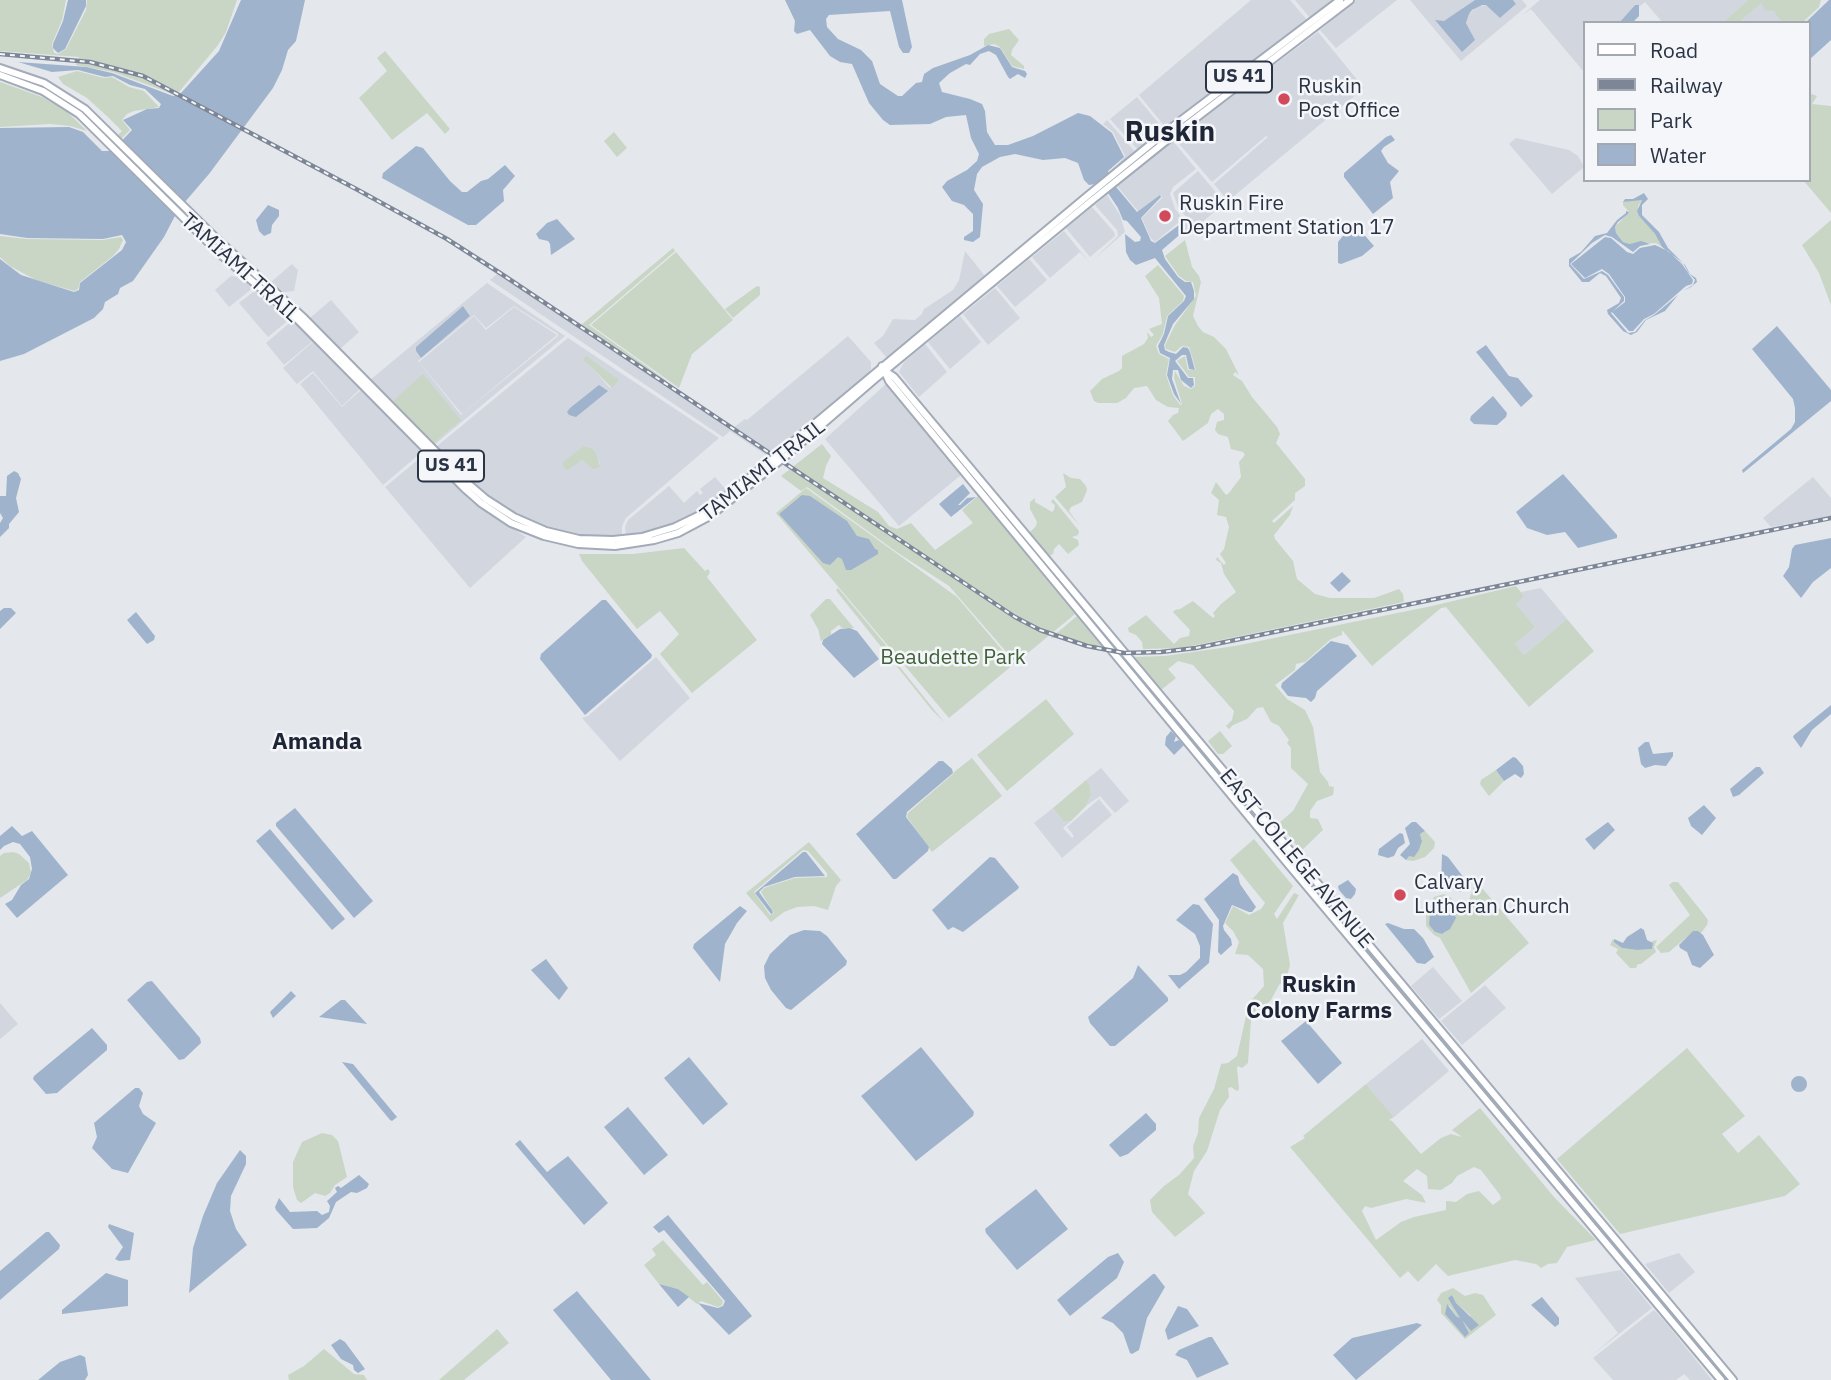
<!DOCTYPE html>
<style>
body{margin:0}
#map{position:relative;width:1831px;height:1380px;overflow:hidden;background:#e4e7ec;font-family:"IBM Plex Sans",sans-serif}
canvas{display:block}
.legend{position:absolute;left:1583px;top:21px;width:228px;height:161px;box-sizing:border-box;background:#f4f6f9;border:2px solid #a4a8b1;margin:0;padding:9px 12px;list-style:none;font-size:21px;color:#2b3445}
.legend li{display:flex;align-items:center;gap:14px;height:35px}
.legend b{width:35px;border:2px solid #a4a8b1}
</style>
<div id="map">
<canvas width="1831" height="1380"></canvas>
<ul class="legend">
<li><b style="height:9px;background:#fff"></b>Road</li>
<li><b style="height:9px;background:#7d8696"></b>Railway</li>
<li><b style="height:19px;background:#c9d6c5"></b>Park</li>
<li><b style="height:19px;background:#9fb4cc"></b>Water</li>
</ul>
</div>
<script>
const c = document.querySelector('canvas').getContext('2d');
c.lineJoin = 'round';
function paint(path, color) { c.fillStyle = color; c.fill(path, 'evenodd'); }
const poly = rows => new Path2D(rows.map(r => 'M' + r).join(''));
function trace(path, color, width, dash) { c.strokeStyle = color; c.lineWidth = width; c.lineCap = dash ? 'butt' : 'round'; c.setLineDash(dash || []); c.stroke(path); }
function write(font, color, halo, rows, align = 'center') {
  c.font = font + ' "IBM Plex Sans",sans-serif'; c.lineWidth = 5; c.setLineDash([]); c.textBaseline = 'middle'; c.strokeStyle = halo; c.fillStyle = color; for (const [text, x, y, turn = 0] of rows) {
    c.save(); c.translate(x, y); c.rotate((+turn || 0) * Math.PI / 180); c.textAlign = isNaN(turn) ? turn : align; if (halo) c.strokeText(text, 0, 0); c.fillText(text, 0, 0); c.restore();
  }
}
const built = poly([
 [1251,0,1290,0,1308,21,1167,129,1139,95],
 [1295,0,1336,0,1311,19],
 [1356,0,1397,0,1336,48,1320,30],
 [1410,0,1475,0,1453,16,1444,21,1437,21,1472,34,1466,23,1469,14,1478,6,1487,5,1500,18,1516,4,1513,0,1522,0,1527,6,1461,61],
 [1540,0,1748,0,1722,23,1663,23,1645,2,1640,6,1635,5,1619,23,1584,23,1584,72,1531,9,1522,15],
 [1762,3,1774,10,1778,18,1785,22,1738,23],
 [1318,32,1364,88,1228,201,1214,184,1268,137,1266,136,1212,182,1175,139],
 [1137,97,1165,131,1139,151,1110,119],
 [1107,120,1136,153,1110,173,1125,156,1113,132,1103,124],
 [1516,138,1569,150,1578,156,1584,167,1552,194,1509,144],
 [1173,141,1196,169,1173,187,1170,194,1175,209,1192,230,1185,232,1178,223,1155,242,1150,237,1142,218,1162,198,1161,195,1138,211,1117,186],
 [1198,171,1225,203,1195,228,1178,207,1173,193],
 [1107,195,1120,215,1125,232,1093,260,1118,236,1117,230,1095,205],
 [1092,207,1114,232,1115,236,1090,257,1066,228],
 [1064,231,1090,263,1080,252,1050,278,1032,257],
 [965,251,985,276,887,358,874,343,883,336,893,319,915,320,922,314,924,309,953,290,959,280],
 [1029,259,1047,280,1015,307,997,286],
 [292,264,298,270,294,291,284,292,271,282],
 [498,273,733,428,745,419,747,420,848,336,871,362,871,369,869,373,769,457,730,431,723,437,490,280],
 [231,276,244,278,254,287,229,307,215,290],
 [487,283,565,336,434,445,434,442,452,428,397,398,392,402,370,380],
 [463,306,470,316,421,358,416,351,416,347],
 [514,306,558,334,558,336,461,415,418,361,474,315,486,328],
 [995,288,1020,318,988,345,963,314],
 [257,289,291,318,268,337,239,303],
 [331,300,359,332,340,349,310,318],
 [514,307,557,335,462,414,419,362,474,316,486,330],
 [960,316,985,347,981,342,950,369,928,342],
 [293,320,314,340,284,365,266,343],
 [568,338,719,438,626,518,622,526,622,536,591,537,547,527,523,517,474,486,436,447],
 [584,359,606,372,618,380,610,388],
 [583,446,592,448,600,464,593,468,582,460,563,463],
 [315,340,362,387,342,406,313,371,297,384,283,368],
 [925,344,947,372,919,397,899,372,904,362],
 [313,373,342,407,362,389,423,451,383,485,300,384],
 [886,384,961,475,899,526,825,439],
 [425,454,472,502,526,537,470,588,385,487],
 [715,477,728,492,709,507,667,528,626,535,625,527,628,520,669,486,684,503,697,491,700,495,703,493,700,489],
 [1813,477,1831,498,1831,516,1771,527,1763,518],
 [1541,588,1567,619,1524,655,1515,644,1535,627,1515,603,1524,596,1521,592],
 [656,657,690,698,620,761,582,718,588,716],
 [1101,768,1129,801,1115,813,1100,796,1086,806,1091,795,1090,786,1086,780],
 [1099,799,1112,815,1062,858,1034,823,1053,808,1063,821,1071,821,1063,828,1072,838,1074,836,1067,827],
 [1433,967,1462,1001,1439,1019,1411,986],
 [1485,985,1506,1008,1462,1045,1441,1021],
 [0,1003,18,1024,0,1039],
 [1422,1039,1449,1071,1394,1117,1366,1084],
 [1679,1253,1695,1272,1669,1293,1645,1264],
 [1621,1270,1652,1308,1591,1356,1618,1333,1575,1278],
 [1654,1310,1666,1323,1712,1380,1690,1380,1684,1374,1676,1380,1613,1380,1593,1358]
]);
const green = poly([
 [0,0,66,0,62,20,52,44,54,53,58,54,66,49,86,10,87,0,237,0,226,32,218,45,179,92,173,94,113,72,76,65,79,57,0,51],
 [1748,0,1821,0,1819,7,1802,23,1784,23,1778,18,1774,11,1765,10,1762,3,1738,23,1722,23],
 [1009,29,1019,40,1012,50,1011,55,1024,66,1024,69,1012,66,1000,47,994,44,984,46,984,39,989,34],
 [385,51,450,129,445,134,427,113,392,140,359,98,387,71,377,58],
 [77,71,104,78,112,77,129,87,144,91,159,107,134,111,127,114,122,120,130,130,121,139,117,136,122,131,109,118,87,98,63,84,58,77],
 [0,82,42,97,65,110,87,131,70,126,50,124,0,127],
 [1808,93,1817,96,1812,104,1831,106,1831,213,1803,180,1808,180],
 [614,132,627,148,617,157,604,141],
 [1640,199,1642,200,1638,206,1639,216,1655,234,1662,247,1656,243,1630,244,1623,242,1616,233,1615,227,1629,212,1623,205,1623,202],
 [1831,220,1831,305,1819,273,1802,245],
 [0,236,27,239,103,240,121,237,123,240,119,249,113,256,80,282,78,289,74,291,36,280,10,266,0,257],
 [1185,240,1192,267,1199,276,1201,282,1193,316,1198,326,1203,332,1214,337,1226,349,1239,375,1235,372,1233,375,1242,381,1252,397,1277,427,1280,434,1276,443,1305,479,1305,486,1295,493,1295,500,1272,521,1274,523,1293,506,1290,515,1274,535,1275,539,1293,561,1297,579,1315,594,1330,598,1374,598,1399,589,1403,594,1404,602,1182,648,1143,649,1142,642,1136,635,1129,632,1128,628,1146,615,1174,644,1180,638,1189,636,1190,630,1173,612,1175,610,1180,609,1193,601,1213,618,1215,616,1213,613,1221,604,1236,592,1224,574,1221,563,1216,560,1217,557,1224,565,1226,563,1220,554,1224,549,1229,527,1226,517,1217,515,1219,500,1211,493,1216,482,1226,495,1229,493,1241,477,1239,462,1245,455,1243,452,1231,449,1228,437,1218,434,1215,430,1217,422,1224,420,1224,414,1218,409,1211,414,1208,423,1183,441,1168,421,1173,415,1178,413,1179,408,1168,407,1156,400,1147,386,1134,388,1126,398,1117,403,1098,403,1094,401,1090,391,1102,379,1119,371,1122,368,1122,356,1144,344,1148,338,1147,332,1151,337,1154,335,1149,329,1162,324,1159,298,1145,276,1158,265,1184,296,1183,301,1167,316,1163,334,1156,346,1159,354,1169,359,1166,375,1173,395,1180,405,1182,404,1174,378,1175,371,1184,386,1191,389,1195,386,1195,377,1189,377,1177,361,1185,356,1188,370,1196,370,1189,347,1182,346,1175,352,1166,349,1165,345,1175,325,1196,296,1193,282,1186,281,1179,276,1165,256],
 [673,248,675,251,589,325,667,381,665,383,580,326],
 [676,252,733,320,692,354,679,388,591,325],
 [757,286,760,287,760,295,733,318,725,309],
 [586,356,619,380,612,388,583,359],
 [423,374,461,420,433,444,392,402],
 [822,444,831,456,826,466,823,478,878,512,889,526,897,529,911,523,935,550,973,523,962,510,978,496,1075,614,1016,663,949,586,898,553,807,487,801,491,781,476],
 [583,446,592,448,596,453,600,467,593,469,582,460,568,470,565,469,562,463],
 [1063,473,1071,478,1080,479,1086,486,1087,490,1082,502,1071,507,1069,511,1080,526,1055,497,1066,487],
 [806,488,957,597,1014,664,949,718,776,513],
 [1035,498,1035,502,1052,512,1054,510,1055,505,1051,502,1053,499,1079,531,1078,535,1072,537,1078,540,1079,545,1068,554,1059,544,1054,549,1053,554,1049,556,1030,532,1036,526,1037,522,1030,509,1030,502],
 [684,548,705,571,708,569,710,572,707,577,757,640,692,693,660,654,679,634,660,611,637,629,582,561,579,554,633,554],
 [1516,586,1524,596,1516,604,1535,627,1515,644,1524,655,1567,619,1594,651,1529,707,1446,607,1441,608,1372,666,1342,630,1342,635,1331,639,1305,662,1296,664,1295,670,1275,685,1287,699,1305,710,1313,727,1320,772,1328,782,1329,786,1334,787,1333,795,1317,801,1310,811,1310,818,1318,819,1323,830,1301,851,1279,823,1293,811,1308,784,1291,768,1291,748,1287,743,1289,740,1279,726,1271,722,1263,707,1257,708,1247,719,1233,725,1229,729,1226,726,1232,720,1234,711,1193,665,1178,661,1168,669,1176,678,1161,690,1133,657,1165,656,1235,646,1432,606],
 [838,588,889,649,887,651,944,722,931,709,838,593,836,590],
 [826,599,830,599,854,628,842,628,839,625,831,631,831,635,821,641,818,629,810,615],
 [1077,616,1107,652,1058,638,1051,638],
 [1046,699,1074,734,1007,791,977,755],
 [1220,731,1232,746,1223,754,1218,754,1208,741],
 [972,758,1002,796,932,852,907,817,908,813,953,774,954,772],
 [1496,770,1504,781,1489,796,1480,784,1481,780],
 [1086,780,1090,786,1091,795,1086,806,1071,821,1063,821,1053,808],
 [1425,831,1435,842,1434,848,1425,857,1413,861,1406,860,1408,856,1414,856,1419,850,1422,840,1420,834],
 [1254,839,1293,886,1274,914,1277,919,1294,893,1299,895,1283,923,1290,965,1286,980,1279,985,1271,1000,1251,1020,1248,1063,1242,1068,1238,1066,1237,1068,1239,1089,1237,1091,1231,1087,1228,1088,1229,1097,1220,1110,1207,1151,1194,1171,1188,1194,1205,1213,1175,1237,1152,1212,1150,1200,1164,1186,1179,1175,1194,1158,1193,1146,1198,1133,1199,1118,1214,1089,1221,1064,1228,1063,1237,1056,1249,1003,1264,986,1263,969,1248,955,1235,954,1239,942,1233,931,1225,923,1233,906,1249,915,1261,909,1265,903,1230,860],
 [809,842,841,880,836,886,828,910,814,906,797,907,784,912,771,922,746,893],
 [803,850,808,851,827,873,827,877,795,878,764,888,761,892,774,913,770,915,754,892],
 [13,852,19,854,29,863,31,873,27,880,0,898,0,856,4,853],
 [1476,881,1529,943,1471,993,1440,938,1434,935,1426,926,1426,911,1434,897,1444,894,1450,897,1464,913],
 [1456,918,1446,932,1442,934,1435,932,1429,925],
 [1673,882,1678,882,1702,912,1708,920,1707,925,1701,933,1694,931,1669,952,1661,953,1656,947,1690,915,1669,885],
 [1613,939,1622,948,1637,950,1652,949,1652,941,1657,940,1654,947,1656,952,1641,964,1638,964,1636,968,1630,968,1616,953,1618,949,1610,945],
 [1687,1048,1745,1116,1722,1134,1738,1153,1759,1135,1800,1184,1785,1196,1620,1234,1557,1159],
 [1366,1084,1394,1117,1389,1120,1392,1121,1421,1154,1441,1138,1451,1134,1462,1137,1452,1130,1480,1108,1554,1197,1596,1240,1567,1247,1557,1263,1548,1264,1541,1268,1536,1264,1515,1260,1448,1276,1436,1264,1418,1282,1408,1271,1400,1278,1290,1147,1305,1138,1303,1136],
 [1474,1167,1481,1170,1500,1195,1501,1199,1493,1205,1479,1191,1467,1194,1456,1202,1446,1201,1446,1210,1414,1217,1401,1222,1376,1240,1362,1211,1365,1206,1371,1208,1406,1199,1426,1203,1422,1195,1403,1181,1417,1169,1427,1176,1428,1189,1441,1190,1452,1183,1457,1176],
 [322,1133,332,1135,338,1141,347,1177,335,1185,330,1193,325,1196,315,1193,301,1203,297,1200,293,1187,293,1162,302,1142],
 [663,1240,703,1285,707,1282,723,1301,722,1305,718,1307,701,1301,697,1304,678,1289,659,1284,644,1265,656,1255,652,1249],
 [1453,1288,1465,1296,1475,1293,1483,1295,1496,1315,1465,1339,1441,1313,1441,1305,1437,1300,1441,1293],
 [1452,1295,1456,1303,1471,1316,1461,1320,1468,1331,1446,1306,1450,1306,1456,1316,1461,1318,1449,1298],
 [497,1329,509,1343,464,1380,439,1380],
 [324,1349,354,1374,364,1375,367,1380,289,1380,288,1375,304,1366]
]);
const water = poly([
 [68,0,86,0,86,6,65,49,58,53,53,48,53,44,63,21],
 [241,0,305,0,296,41,288,50,282,70,273,88,209,174,178,210,164,237,133,281,120,288,118,294,105,302,103,309,94,318,24,354,0,361,0,259,21,275,74,292,79,290,80,283,122,250,126,242,122,235,103,239,27,238,0,234,0,128,69,127,83,132,102,151,112,151,132,130,123,120,147,109,159,108,161,104,145,89,130,85,113,76,105,77,78,70,52,72,18,62,86,67,112,73,173,96,181,93,219,51],
 [785,0,902,0,912,47,909,53,903,53,899,47,890,11,829,15,826,19,827,27,838,39,861,50,872,61,880,84,898,96,902,96,916,83,922,82,924,74,933,68,970,55,988,45,1000,48,1012,67,1025,71,1027,74,1025,78,1018,74,1010,79,1008,77,996,55,989,51,980,54,970,65,966,64,950,73,939,83,942,92,970,99,982,104,985,111,987,132,995,145,1008,145,1033,136,1078,113,1090,116,1112,133,1124,157,1108,171,1112,182,1137,212,1160,195,1161,197,1141,218,1151,241,1155,243,1179,225,1184,231,1162,250,1165,259,1178,277,1185,282,1191,282,1194,291,1194,299,1173,324,1164,345,1165,350,1169,352,1176,354,1183,347,1188,348,1190,352,1195,370,1189,369,1186,355,1182,355,1175,361,1188,378,1193,378,1194,385,1191,388,1181,380,1178,370,1173,370,1172,379,1181,404,1174,394,1167,375,1170,358,1160,353,1158,346,1164,334,1168,316,1184,301,1186,296,1155,258,1136,265,1130,260,1126,252,1125,234,1135,242,1140,241,1141,237,1127,221,1123,220,1118,208,1104,187,1096,184,1089,185,1084,180,1078,163,1065,158,1043,160,1015,154,1000,157,982,167,977,174,974,190,983,204,980,237,973,242,964,240,964,237,973,231,973,214,964,205,952,201,942,187,947,181,967,170,977,161,979,154,971,138,966,115,946,117,930,124,890,125,883,120,869,103,852,64,840,62,830,56,810,30,797,34,794,31,795,21],
 [1475,0,1513,0,1516,4,1500,18,1486,5,1482,5,1472,10,1469,14,1466,23,1475,40,1462,52,1435,20,1444,21],
 [1829,0,1831,0,1831,40,1810,59,1808,72,1808,23,1805,23],
 [1635,5,1639,5,1639,16,1632,23,1619,23],
 [1391,135,1395,140,1384,147,1381,151,1388,163,1399,171,1390,182,1393,198,1373,214,1344,177,1344,173,1386,137],
 [416,146,423,148,450,181,462,192,467,192,481,181,488,179,505,165,515,176,503,190,504,201,476,225,468,225,382,178,383,173],
 [1644,193,1648,199,1642,205,1642,215,1659,232,1668,248,1685,265,1690,274,1696,278,1697,282,1691,287,1683,291,1693,285,1695,280,1688,272,1683,263,1662,247,1655,234,1639,216,1637,211,1642,200,1623,202,1625,199,1633,199],
 [268,205,279,210,279,216,272,225,271,233,264,236,259,231,256,220],
 [1626,211,1629,212,1628,214,1618,222,1615,227,1616,233,1623,242,1630,244,1641,241,1650,244,1640,246,1633,252,1612,237,1605,235,1592,243,1570,264,1584,279,1602,271,1608,275,1624,297,1624,301,1611,313,1628,333,1635,332,1645,320,1654,315,1678,295,1665,311,1646,320,1637,332,1631,335,1623,331,1608,314,1607,310,1619,303,1621,298,1606,276,1600,273,1589,282,1582,282,1569,266,1569,259,1581,252,1595,236,1607,233,1617,220,1626,213],
 [557,219,575,239,551,255,550,244,548,241,539,239,536,234,547,223],
 [1350,227,1360,230,1374,246,1362,256,1341,264,1338,263,1338,242],
 [1605,237,1611,238,1627,252,1633,254,1640,248,1655,245,1668,251,1682,264,1693,280,1692,284,1686,286,1654,314,1644,319,1633,331,1629,331,1612,312,1625,302,1625,297,1609,274,1602,269,1585,278,1571,264],
 [463,306,470,316,421,358,416,351,416,347],
 [1777,326,1831,390,1831,401,1743,473,1742,470,1791,429,1795,422,1795,408,1793,399,1752,349],
 [1486,345,1509,376,1518,378,1533,396,1521,407,1476,352],
 [599,385,608,391,576,417,569,415,567,412,570,408],
 [1493,396,1507,413,1506,417,1497,425,1474,424,1470,420,1471,416],
 [14,471,18,473,21,479,16,498,19,512,9,524,9,528,0,537,0,523,3,518,0,513,0,496,6,496,7,476],
 [1563,474,1617,535,1617,538,1578,548,1565,532,1547,535,1527,528,1516,512],
 [963,484,970,493,958,505,960,505,967,498,976,497,951,517,939,504],
 [802,495,810,496,847,521,857,536,869,539,875,549,878,550,878,554,851,570,846,570,842,559,838,557,830,565,823,563,779,514],
 [1831,538,1831,568,1813,582,1801,598,1783,576,1789,567,1792,549,1795,545],
 [1342,572,1351,581,1339,592,1330,583],
 [602,600,606,600,652,655,651,658,585,715,540,659,541,654],
 [4,608,11,608,16,613,0,629,0,611],
 [136,612,155,636,154,640,147,644,127,620],
 [850,628,857,631,879,659,854,678,822,644,823,640,840,629],
 [1331,641,1348,645,1357,656,1317,691,1315,698,1311,702,1306,698,1288,696,1281,687,1282,683],
 [1831,705,1831,714,1812,730,1801,748,1793,737,1794,735],
 [1171,731,1176,736,1174,742,1179,740,1184,745,1174,755,1165,745,1166,737],
 [1645,742,1649,742,1653,754,1673,752,1673,756,1666,766,1655,765,1645,768,1641,764,1638,748],
 [1513,757,1516,758,1523,766,1524,774,1521,778,1515,774,1504,781,1496,770],
 [939,761,943,761,952,769,953,773,907,812,906,817,929,847,928,851,896,879,893,879,856,834],
 [1756,767,1760,767,1764,773,1739,795,1733,797,1730,789],
 [1704,805,1716,818,1702,835,1691,826,1688,818],
 [295,808,373,901,354,918,276,826,276,823],
 [1412,822,1416,822,1425,831,1420,834,1422,841,1419,850,1414,857,1409,856,1406,860,1400,855,1410,844,1405,828],
 [1608,822,1615,830,1594,850,1585,839],
 [12,826,22,836,32,831,68,875,17,918,5,904,12,900,21,885,29,879,32,869,30,857,20,844,13,842,4,846,0,850,0,836],
 [270,829,345,919,332,930,256,841],
 [1400,833,1403,834,1405,843,1398,848,1394,856,1388,858,1378,855,1379,849],
 [803,852,806,852,825,876,795,877,764,887,759,892,772,910,773,913,771,914,755,893],
 [1442,854,1448,857,1464,878,1464,887,1460,892,1441,884],
 [990,857,995,858,1019,887,1018,889,963,932,953,927,948,930,932,910],
 [1233,873,1238,876,1240,884,1256,907,1252,912,1249,912,1232,905,1223,926,1224,930,1231,939,1232,945,1221,955,1218,952,1219,920,1204,899],
 [1348,880,1356,889,1355,894,1351,899,1346,898,1339,890,1338,886],
 [1437,900,1445,901,1450,905,1456,918,1450,929,1442,934,1435,932,1429,925,1430,912],
 [1193,904,1199,905,1213,924,1209,963,1179,989,1168,975,1180,975,1186,972,1200,958,1200,946,1195,934,1176,920],
 [740,906,747,911,737,923,725,944,720,982,693,948,694,944],
 [1388,923,1404,929,1414,929,1423,938,1434,957,1425,964,1417,963,1385,924],
 [1641,928,1644,930,1647,940,1653,943,1652,949,1637,950,1622,948,1614,942,1614,939,1623,943,1627,937],
 [804,930,820,931,827,936,847,961,846,965,791,1010,786,1008,771,990,765,978,764,966,770,954,790,935],
 [1693,931,1698,931,1703,935,1714,955,1700,968,1692,965,1687,952,1680,948,1679,945],
 [546,959,568,988,559,1000,531,970],
 [1138,965,1168,998,1168,1001,1115,1046,1110,1046,1090,1023,1088,1017,1133,978],
 [152,981,200,1038,201,1043,184,1059,179,1060,127,1000,147,982],
 [291,991,296,996,273,1018,270,1012],
 [341,1000,345,1000,367,1024,319,1017],
 [1306,1021,1342,1063,1318,1084,1281,1041],
 [92,1028,107,1045,107,1050,57,1093,46,1094,33,1079,34,1076],
 [921,1047,974,1112,973,1116,916,1161,861,1096],
 [689,1057,728,1104,703,1125,664,1078],
 [342,1062,353,1064,397,1117,392,1121,390,1120],
 '1791 1084a8 8 0 1 1 16 0a8 8 0 1 1-16 0Z',
 [135,1088,139,1088,143,1093,139,1106,143,1114,156,1123,128,1173,112,1169,92,1148,97,1137,94,1123],
 [628,1107,668,1155,644,1175,604,1127],
 [1146,1113,1156,1124,1156,1130,1128,1154,1120,1157,1109,1145],
 [520,1140,547,1172,568,1156,608,1203,584,1225,515,1144],
 [240,1150,246,1156,246,1164,231,1196,230,1211,236,1229,247,1245,189,1293,193,1248,203,1216,217,1183],
 [359,1175,369,1184,367,1188,357,1193,351,1192,336,1202,329,1218,317,1228,293,1229,276,1210,275,1207,279,1198,290,1212,317,1211,322,1215,329,1212,330,1206,327,1201,337,1192,335,1188,338,1186,341,1188],
 [1036,1189,1068,1229,1017,1270,986,1233,985,1229],
 [668,1215,752,1316,729,1335,698,1303,718,1308,723,1306,725,1301,664,1230,659,1233,653,1227],
 [109,1224,134,1233,130,1260,119,1261,115,1259,123,1247,108,1227],
 [46,1232,49,1232,60,1245,59,1249,0,1300,0,1271],
 [1118,1253,1124,1262,1117,1278,1070,1316,1057,1300,1108,1257],
 [106,1273,128,1280,128,1306,62,1314,62,1310],
 [1153,1274,1155,1274,1165,1287,1147,1318,1139,1350,1132,1354,1130,1353,1123,1333,1113,1323,1101,1318],
 [659,1284,678,1289,689,1297,678,1307],
 [577,1291,651,1380,611,1380,553,1310],
 [1452,1295,1456,1303,1479,1325,1471,1331,1462,1320,1469,1333,1465,1337,1445,1314,1447,1304,1456,1316,1460,1318,1448,1298],
 [1542,1297,1559,1318,1559,1324,1555,1327,1531,1305],
 [1178,1306,1187,1309,1199,1326,1168,1340,1165,1330],
 [1417,1323,1422,1325,1356,1380,1333,1355,1352,1338],
 [1209,1337,1212,1337,1229,1364,1197,1378,1187,1360,1175,1355,1179,1350],
 [340,1339,345,1342,365,1369,358,1373,354,1370,353,1365,341,1359,331,1345],
 [80,1355,85,1357,88,1375,85,1380,38,1380,60,1362]
]);
const major = poly([
 [0,68,44,83,85,109,217,239,304,318,465,481,486,499,514,517,546,531,579,539,613,540,642,537,675,527,706,512,768,463],
 [0,75,43,91,79,114,221,255,294,316,464,488,481,503,511,523,544,536,578,544,615,546,654,540,678,533,710,516,772,467],
 [882,366,889,381,1288,864,1721,1380],
 [885,371,894,377,1733,1380],
 [783,450,1086,197,1167,131,1340,0],
 [788,454,875,379,1090,202,1171,137,1350,0]
]);
const rail = poly([
 [0,54,90,62,143,76,358,190,447,239,500,273,1015,617,1040,630,1087,646,1124,653,1161,652,1196,648,1831,518]
]);
const majorBridge = poly([
 [768,463,783,450],
 [772,467,788,454]
]);
const markers = [
 [1284,99,7,"#d1495b"],
 [1165,216,7,"#d1495b"],
 [1400,895,7,"#d1495b"]
];
const shields = [
 [1239,77,66],
 [451,466,66]
];
const shieldNames = [
 ["US 41",1239,77],
 ["US 41",451,466]
];
const poiNames = [
 ["Ruskin",1298,87],
 ["Post Office",1298,111],
 ["Ruskin Fire",1179,204],
 ["Department Station 17",1179,228],
 ["Calvary",1414,883],
 ["Lutheran Church",1414,907]
];
const streetNames = [
 ["TAMIAMI TRAIL",240,268,42],
 ["TAMIAMI TRAIL",763,471,-38],
 ["EAST COLLEGE AVENUE",1296,859,50]
];
const parkNames = [
 ["Beaudette Park",953,658]
];
const neighbourhoodNames = [
 ["Amanda",317,742],
 ["Ruskin",1319,985],
 ["Colony Farms",1319,1011]
];
const districtNames = [
 ["Ruskin",1170,133]
];
paint(built, '#d2d6de');
paint(green, '#c9d6c5');
paint(water, '#9fb4cc');
trace(major, '#a3abb8', 10);
trace(major, '#fff', 6);
trace(rail, '#7d8696', 4.5);
trace(rail, '#f4f6f9', 2, [5]);
trace(majorBridge, '#a3abb8', 10, []);
trace(majorBridge, '#fff', 6);
for (const [x, y, r, color] of markers) { const dot = new Path2D(); dot.arc(x, y, r, 0, 2 * Math.PI); c.fillStyle = color; c.fill(dot); trace(dot, '#f4f6f9', 2.5); }
for (const [x, y, w] of shields) { const box = new Path2D(); box.roundRect(x - w / 2, y - 15.5, w, 31, 5); c.fillStyle = '#f4f6f9'; c.fill(box); trace(box, '#2b3445', 2); }
write('bold 19px', '#2b3445', null, shieldNames);
write('21px', '#2b3445', '#f4f6f9', poiNames, 'left');
write('21px', '#2b3445', '#f4f6f9', streetNames);
write('21px', '#3f6138', '#f4f6f9', parkNames);
write('bold 23px', '#1d2536', '#f4f6f9', neighbourhoodNames);
write('bold 28px', '#1d2536', '#f4f6f9', districtNames);
</script>
